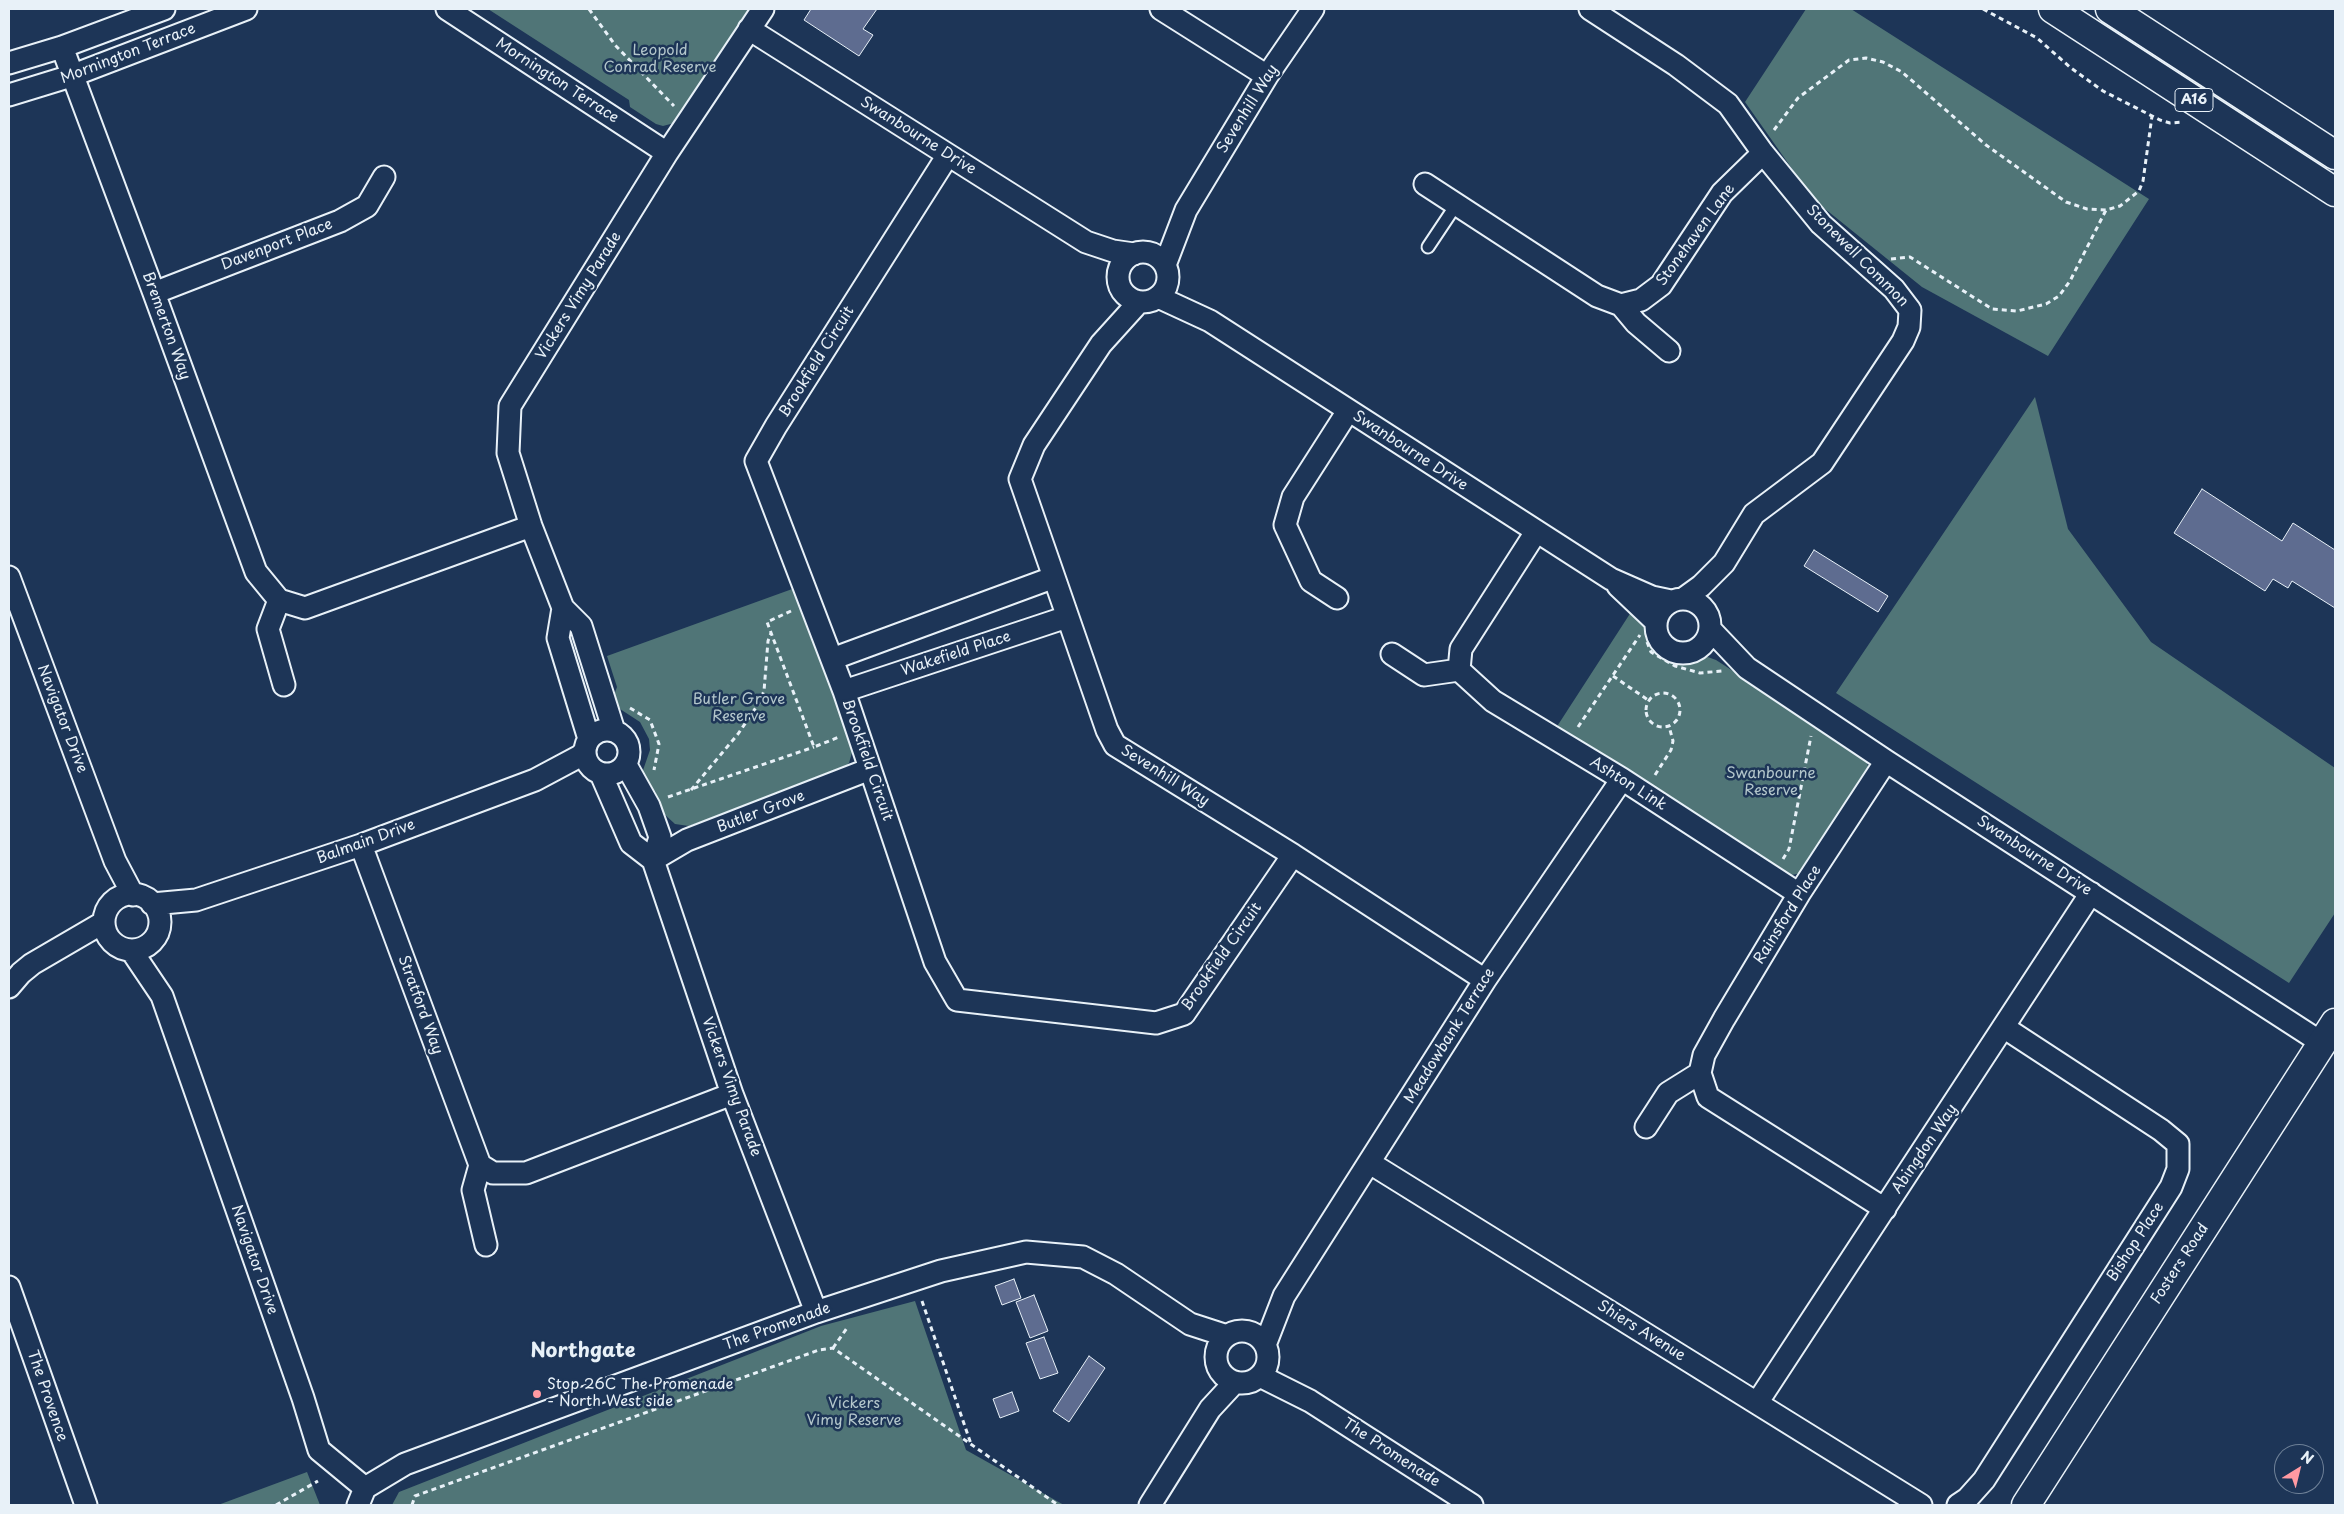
<!DOCTYPE html>
<style>
body{margin:0}
#map{position:relative;width:2344px;height:1514px;overflow:hidden;background:#1d3557;font-family:"Playpen Sans",sans-serif}
canvas{display:block}
.frame{position:absolute;inset:0;border:10px solid #e8f1f8;pointer-events:none}
.north{position:absolute;left:2274px;top:1444px;width:50px;height:50px;box-sizing:border-box;background:#1d3557;border:1px solid #6e8097;border-radius:50%;rotate:36deg;font-size:14px;font-weight:700;line-height:20px;text-align:center;color:#e8f1f8}
.north::after{content:'';display:block;margin:auto;width:18px;height:22px;background:#ff9aa2;clip-path:polygon(50% 0,100% 100%,50% 72%,0 100%)}
</style>
<div id="map">
<canvas width="2344" height="1514"></canvas>
<div class="frame"></div>
<div class="north">N</div>
</div>
<script>
const c = document.querySelector('canvas').getContext('2d');
c.lineJoin = 'round';
function paint(path, color) { c.fillStyle = color; c.fill(path, 'evenodd'); }
const poly = rows => new Path2D(rows.map(r => 'M' + r).join(''));
function trace(path, color, width, dash) { c.strokeStyle = color; c.lineWidth = width; c.lineCap = dash ? 'butt' : 'round'; c.setLineDash(dash || []); c.stroke(path); }
function write(font, color, halo, rows, align = 'center') {
  c.font = font + ' "Playpen Sans",sans-serif'; c.lineWidth = 5; c.setLineDash([]); c.textBaseline = 'middle'; c.strokeStyle = halo; c.fillStyle = color; for (const [text, x, y, turn = 0] of rows) {
    c.save(); c.translate(x, y); c.rotate((+turn || 0) * Math.PI / 180); c.textAlign = isNaN(turn) ? turn : align; if (halo) c.strokeText(text, 0, 0); c.fillText(text, 0, 0); c.restore();
  }
}
const green = poly([
 [488,9,754,9,678,122,663,126,656,124,630,107,629,100],
 [1806,9,1851,9,2149,199,2048,356,1922,287,1814,200,1745,102],
 [2035,397,2068,529,2151,642,2335,768,2335,913,2289,983,1836,693],
 [795,588,851,743,853,749,849,763,837,773,689,826,675,824,663,813,655,791,645,786,641,776,650,750,649,739,640,722,620,709,613,698,617,687,607,656],
 [1633,609,1647,625,1655,647,1664,655,1680,661,1705,656,1716,660,1854,749,1867,763,1869,769,1801,873,1787,876,1556,728],
 [915,1301,966,1450,1064,1505,392,1505,399,1492,821,1326],
 [307,1472,320,1505,218,1505]
]);
const building = poly([
 [811,9,877,9,863,29,873,35,859,56,804,20,811,9],
 [2202,489,2282,541,2293,523,2335,550,2335,608,2292,581,2288,588,2273,579,2265,591,2174,533,2202,489],
 [1814,550,1888,596,1878,612,1804,566,1814,550],
 [1014,1279,1021,1298,1002,1305,995,1286,1014,1279],
 [1034,1295,1048,1331,1030,1338,1016,1302,1034,1295],
 [1044,1337,1058,1373,1040,1379,1026,1343,1044,1337],
 [1089,1356,1105,1368,1069,1422,1053,1411,1089,1356],
 [1012,1392,1019,1411,1000,1418,993,1399,1012,1392]
]);
const path = poly([
 [589,9,615,45,674,106],
 [1983,9,2037,38,2071,68,2103,91,2160,120,2170,123,2183,122],
 [642,73,648,65],
 [1774,130,1798,98,1849,60,1866,58,1883,62,1902,72,1986,145,2066,202,2087,209,2106,210,2120,206,2139,191,2143,181,2152,116],
 [1891,259,1910,257,1992,309,2017,311,2046,304,2059,296,2070,281,2106,210],
 [791,611,767,622,814,747,839,737],
 [1647,642,1651,652,1675,666,1700,673,1722,671],
 [1613,676,1648,700],
 '1646 710a17 17 0 1 1 34 0a17 17 0 1 1-34 0Z',
 [630,708,650,720,659,744,654,770],
 [1578,727,1640,635],
 [1655,775,1671,750,1673,741,1669,726],
 [691,790,738,734,759,703,764,691,768,641,771,633],
 [668,797,814,747],
 [1783,859,1789,849,1811,736],
 [922,1301,971,1444],
 [833,1348,847,1328],
 [276,1505,318,1481],
 [412,1505,415,1496,819,1350,833,1348,1058,1505]
]);
const lane = poly([
 [1428,247,1456,205]
]);
const street = poly([
 [447,9,667,153],
 [1161,9,1267,76],
 [1590,9,1676,65,1728,104,1763,153,1821,224,1894,289,1910,310,1909,327,1903,341,1822,463,1754,514,1724,563,1701,586,1683,599],
 [749,29,1086,242,1113,251,1134,254],
 [62,47,154,293,256,572,279,600,305,608,531,526],
 [9,63,62,47,164,9],
 [9,95,71,76,246,9],
 [948,155,776,426,756,461,844,691,935,962,957,1000,1156,1023,1184,1014,1293,855],
 [1425,184,1597,296,1621,305,1641,300,1661,285,1722,193,1763,153],
 '1118 277a25 25 0 1 1 50 0a25 25 0 1 1-50 0Z',
 [1165,265,1186,210,1267,76,1313,9],
 [154,293,340,221,367,206,384,177],
 [1158,297,1210,321,1611,579,1652,597,1671,601],
 [1139,302,1101,344,1034,445,1020,479,1107,730,1115,745,1293,855,1485,980],
 [1621,305,1636,323,1669,351],
 [1536,532,1461,649,1459,670,1493,701,1622,779,1799,894],
 [9,577,115,861,133,895],
 [1618,586,1656,622],
 [1337,598,1311,581,1285,525,1293,497,1348,411],
 '1656 626a27 27 0 1 1 54 0a27 27 0 1 1-54 0Z',
 [279,600,268,629,284,685],
 [563,608,558,638,589,739],
 [1710,629,1747,668,1886,761,2322,1043],
 [1392,654,1424,675,1459,670],
 [832,659,1052,578],
 [844,691,1067,617],
 '585 752a22 22 0 1 1 44 0a22 22 0 1 1-44 0Z',
 [614,731,581,626,563,608,531,526,508,453,510,406,667,153,763,9],
 [626,765,649,806,660,837,653,860],
 [601,774,631,843,653,860,732,1094,816,1312],
 [361,845,480,1165,493,1173,526,1173,732,1094],
 [653,860,687,840,870,769],
 '104 922a28 28 0 1 1 56 0a28 28 0 1 1-56 0Z',
 [152,904,196,900,361,845,535,780,580,756,585,751],
 [131,950,162,996,303,1398,319,1450,365,1488],
 [9,987,21,973,32,964,104,922],
 [1646,1127,1668,1093,1700,1073],
 [1370,1163,1921,1505],
 [480,1165,473,1190,486,1245],
 [1885,1209,1708,1097,1700,1073,1704,1055,1724,1019,1799,894,1886,761],
 [9,1287,86,1505],
 '1216 1357a26 26 0 1 1 52 0a26 26 0 1 1-52 0Z',
 [1265,1345,1284,1296,1485,980,1622,779],
 [1260,1376,1310,1401,1472,1505],
 [1757,1403,2091,893],
 [365,1488,405,1464,816,1312,941,1271,1026,1252,1083,1257,1116,1274,1190,1324,1227,1336],
 [358,1505,365,1488],
 [1150,1505,1210,1409,1235,1382],
 [1958,1505,1967,1499,1984,1480,2171,1187,2178,1169,2178,1144,2161,1130,2005,1028]
]);
const secondary = poly([
 [2026,1505,2335,1023]
]);
const highway = poly([
 [2053,9,2335,192],
 [2110,9,2335,155]
]);
const markers = [
 [537,1394,5,"#ff9aa2"]
];
const shields = [
 [2194,100,38]
];
const shieldNames = [
 ["A16",2194,100]
];
const parkNames = [
 ["Leopold",660,51],
 ["Conrad Reserve",660,68],
 ["Butler Grove",739,700],
 ["Reserve",739,717],
 ["Swanbourne",1771,774],
 ["Reserve",1771,791],
 ["Vickers",854,1404],
 ["Vimy Reserve",854,1421]
];
const streetNames = [
 ["Mornington Terrace",128,54,-21],
 ["Mornington Terrace",557,81,33],
 ["Sevenhill Way",1248,109,-58],
 ["Swanbourne Drive",918,136,32],
 ["Stonehaven Lane",1696,235,-54],
 ["Davenport Place",277,245,-21],
 ["Stonewell Common",1857,256,45],
 ["Vickers Vimy Parade",579,296,-58],
 ["Bremerton Way",166,326,70],
 ["Brookfield Circuit",817,362,-58],
 ["Swanbourne Drive",1410,451,33],
 ["Wakefield Place",956,654,-18],
 ["Navigator Drive",62,719,69],
 ["Brookfield Circuit",867,760,71],
 ["Sevenhill Way",1165,776,32],
 ["Ashton Link",1628,784,32],
 ["Butler Grove",761,812,-21],
 ["Balmain Drive",366,842,-20],
 ["Swanbourne Drive",2034,856,33],
 ["Rainsford Place",1788,915,-58],
 ["Brookfield Circuit",1222,957,-55],
 ["Stratford Way",420,1005,70],
 ["Meadowbank Terrace",1450,1036,-58],
 ["Vickers Vimy Parade",731,1087,70],
 ["Abingdon Way",1925,1149,-56],
 ["Bishop Place",2136,1242,-57],
 ["Navigator Drive",254,1260,71],
 ["Fosters Road",2180,1264,-57],
 ["The Promenade",777,1327,-20],
 ["Shiers Avenue",1641,1331,32],
 ["The Provence",47,1396,71],
 ["The Promenade",1391,1453,33]
];
const poiNames = [
 ["Stop 26C The Promenade",547,1385],
 ["- North West side",547,1402]
];
const districtNames = [
 ["Northgate",583,1351]
];
paint(green, '#507577');
paint(building, '#5e6c90');
trace(building, '#e8f1f8', 1);
trace(lane, '#e8f1f8', 15);
trace(street, '#e8f1f8', 25);
trace(secondary, '#e8f1f8', 31);
trace(highway, '#e8f1f8', 31);
trace(path, '#e8f1f8', 3, [5, 4]);
trace(lane, '#1d3557', 11);
trace(street, '#1d3557', 21);
trace(secondary, '#1d3557', 28);
trace(highway, '#1d3557', 28);
for (const [x, y, r, color] of markers) { const dot = new Path2D(); dot.arc(x, y, r, 0, 2 * Math.PI); c.fillStyle = color; c.fill(dot); trace(dot, '#1d3557', 2); }
for (const [x, y, w] of shields) { const box = new Path2D(); box.roundRect(x - w / 2, y - 11.5, w, 23, 4); c.fillStyle = '#1d3557'; c.fill(box); trace(box, '#e8f1f8', 1); }
write('bold 14px', '#e8f1f8', null, shieldNames);
write('15px', '#b3c6cb', '#1d3557', parkNames);
write('15px', '#e8f1f8', '#1d3557', streetNames);
write('15px', '#e8f1f8', '#1d3557', poiNames, 'left');
write('bold 20px', '#e8f1f8', '#1d3557', districtNames);
</script>
